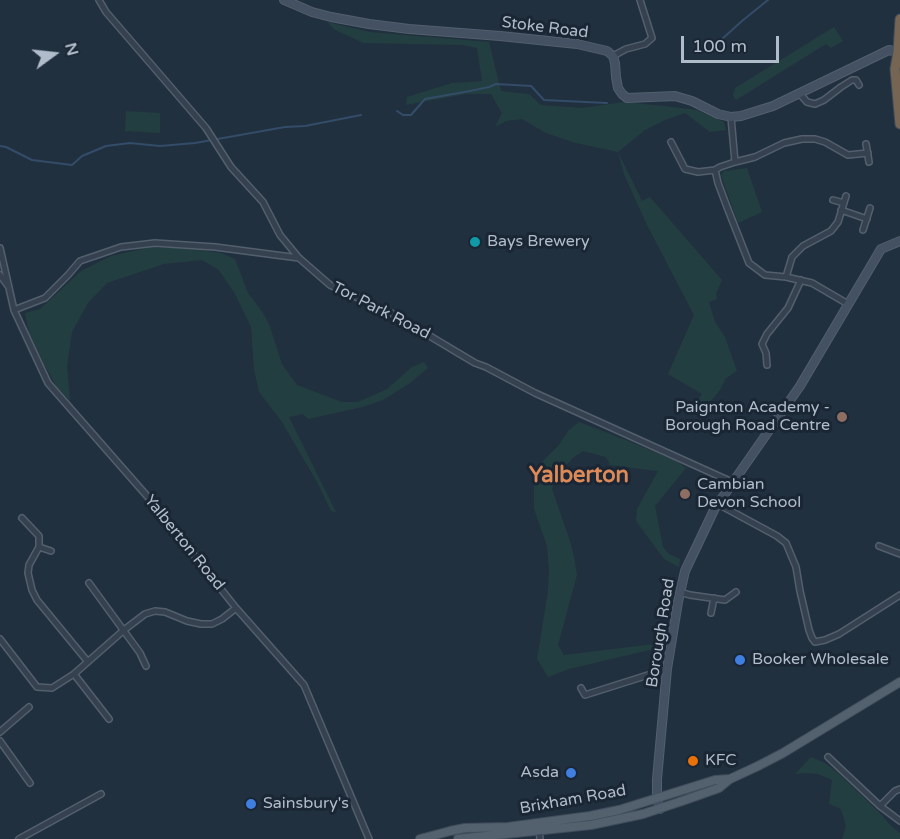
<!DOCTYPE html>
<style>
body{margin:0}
#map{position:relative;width:900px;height:839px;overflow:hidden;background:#21303f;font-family:"Varela Round",sans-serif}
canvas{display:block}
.north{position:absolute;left:24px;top:24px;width:60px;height:60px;-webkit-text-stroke:4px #1a2634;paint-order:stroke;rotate:75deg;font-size:16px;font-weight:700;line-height:24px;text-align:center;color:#b1bcca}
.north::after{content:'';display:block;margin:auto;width:21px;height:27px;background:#b1bcca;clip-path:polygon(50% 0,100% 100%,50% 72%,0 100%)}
.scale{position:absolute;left:681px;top:36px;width:98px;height:27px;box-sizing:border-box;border:3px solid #b1bcca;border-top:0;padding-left:8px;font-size:18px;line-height:21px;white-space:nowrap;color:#b1bcca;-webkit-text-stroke:4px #1a2634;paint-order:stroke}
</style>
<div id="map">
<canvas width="900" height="839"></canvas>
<div class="north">N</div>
<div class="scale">100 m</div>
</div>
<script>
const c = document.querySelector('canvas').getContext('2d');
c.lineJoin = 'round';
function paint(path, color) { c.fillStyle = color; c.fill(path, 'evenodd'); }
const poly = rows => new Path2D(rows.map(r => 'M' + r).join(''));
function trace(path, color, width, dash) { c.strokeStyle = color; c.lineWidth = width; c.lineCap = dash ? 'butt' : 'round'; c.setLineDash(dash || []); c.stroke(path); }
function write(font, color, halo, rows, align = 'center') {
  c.font = font + ' "Varela Round",sans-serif'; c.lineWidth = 6; c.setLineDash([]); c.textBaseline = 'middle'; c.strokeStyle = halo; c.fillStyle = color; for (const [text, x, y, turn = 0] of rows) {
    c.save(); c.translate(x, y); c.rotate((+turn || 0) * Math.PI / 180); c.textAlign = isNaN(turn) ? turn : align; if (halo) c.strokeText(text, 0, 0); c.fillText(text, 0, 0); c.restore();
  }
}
const green = poly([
 [327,22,370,32,489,42,501,91,529,94,541,105,582,108,624,102,664,106,697,110,724,122,726,130,710,132,685,113,665,120,645,130,618,152,642,201,650,197,722,280,716,294,717,299,709,302,715,322,725,337,737,371,726,378,720,390,701,413,689,411,702,394,668,374,694,315,646,223,624,174,618,152,576,143,546,133,522,119,506,121,495,127,502,113,491,94,466,94,406,105,407,97,452,83,482,81,477,48,462,45,364,43,335,30],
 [834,27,843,41,831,48,826,44,736,100,733,96,735,88],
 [126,111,160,113,160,133,125,131],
 [747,168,762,212,738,223,721,175,724,171],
 [151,247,181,248,221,253,235,259,248,293,263,313,269,324,282,364,297,385,342,402,358,402,387,389,412,367,424,362,428,368,410,383,383,400,362,407,308,419,303,414,289,417,336,512,331,511,317,482,282,422,259,392,254,369,251,327,235,294,219,270,202,260,164,264,107,283,88,303,72,332,67,366,70,401,56,386,43,362,29,332,25,313,40,309,81,271,111,256],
 [579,422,626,440,676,461,686,468,655,506,663,547,669,554,680,559,679,567,664,559,636,521,637,509,658,471,610,465,606,457,583,451,573,458,555,477,552,489,570,541,574,557,577,575,558,645,564,655,662,643,662,647,569,669,548,677,537,659,548,591,549,570,547,546,534,509,534,484,541,463,558,446,569,430],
 [811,757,825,763,838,773,880,813,891,826,900,833,900,839,842,839,846,826,841,809,829,804,832,780,818,774,805,773,795,774]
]);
const stream = poly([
 [712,48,742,21,768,0],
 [397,111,403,115,411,115,425,99,470,91,489,87,496,84,531,86,544,100,607,103],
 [0,146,6,147,32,160,72,165,82,156,106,146,130,143,160,146,195,143,285,127,305,126,361,115]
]);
const street = poly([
 [99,0,106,12,206,128,231,167,263,202,280,235,299,258,330,285,393,314,475,363,486,367,535,393,732,482],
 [613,56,626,49,645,44,652,38,640,0],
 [800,94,807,102,815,104,824,100,841,87,852,80,856,80,859,85],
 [731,117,735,162,720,167,715,170,718,183,727,207,749,263,765,275,786,277,812,283,848,304],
 [671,142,685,169,698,172,715,170],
 [866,144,869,162],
 [735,162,755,157,784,143,802,139,815,139,825,142,848,155,868,153],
 [833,200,844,203],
 [841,210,867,219],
 [863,230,870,208],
 [0,248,14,310,48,383,147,496,236,608,304,685,369,839],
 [0,275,8,286],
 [786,277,792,257,803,246,831,231,838,222,846,196],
 [14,310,45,298,68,275,80,261,121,247,155,243,215,247,299,258],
 [767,365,766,353,762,344,767,334,788,308,801,280],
 [718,504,777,536,786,543,796,567,800,591,809,630,812,638,815,642,825,640,839,634,900,595],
 [22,518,39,536,39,547],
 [879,546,900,554],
 [51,551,39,547,29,565,28,573,32,590,37,600,88,662],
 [89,583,140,653,146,666],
 [680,592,690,595,725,600,736,592],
 [711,613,714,598],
 [0,639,37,687,52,688,74,674,124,630,145,614,155,611,165,612,187,621,201,624,212,624,222,619,236,608],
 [74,674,109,719],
 [581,688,585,695,667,669],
 [0,732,29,707],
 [0,741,30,783],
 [828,757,880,806,900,821],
 [880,806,895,791,900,789],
 [539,828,540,839],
 [19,839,101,794]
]);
const secondary = poly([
 [284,0,312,12,331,17,369,24,409,29,500,36,577,44,607,51,613,56,615,63,616,77,618,88,622,94,627,98,675,96,692,101,718,114,731,117,741,116,773,106,889,50,898,52],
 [660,809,657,798,657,779,667,669,678,602,685,571,715,508,800,386,881,249,900,241]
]);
const primary = poly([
 [420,839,450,831,465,828,508,827,590,816,619,810,715,780,730,779],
 [458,839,591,825,643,814,685,800,719,788,730,779,758,766,783,753,900,682]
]);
const highway = poly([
 [900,19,898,52,895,69,900,124]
]);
const markers = [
 [475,242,6,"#0f9aa8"],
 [842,417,6,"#8d6e63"],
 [685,494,6,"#8d6e63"],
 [740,660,6,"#3f7fe0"],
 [693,761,6,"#e8710a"],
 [571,773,6,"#3f7fe0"],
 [251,804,6,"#3f7fe0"]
];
const streetNames = [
 ["Stoke Road",545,28,7],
 ["Tor Park Road",381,311,27],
 ["Yalberton Road",184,543,51],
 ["Borough Road",661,633,-81],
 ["Brixham Road",573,800,-10]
];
const poiNames = [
 ["Bays Brewery",487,242],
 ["Paignton Academy -",830,408,"right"],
 ["Borough Road Centre",830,426,"right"],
 ["Cambian",697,485],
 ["Devon School",697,503],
 ["Booker Wholesale",752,660],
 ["KFC",705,761],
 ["Asda",559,773,"right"],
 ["Sainsbury's",263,804]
];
const districtNames = [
 ["Yalberton",579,476]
];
paint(green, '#233e40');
trace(stream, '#334c68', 2);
trace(street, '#535f6d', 8);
trace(secondary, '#535f6d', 10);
trace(primary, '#414d5b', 10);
trace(highway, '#404c5a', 11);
trace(street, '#35414f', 5);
trace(secondary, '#435162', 8);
trace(primary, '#53616f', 8);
trace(highway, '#756552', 9);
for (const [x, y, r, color] of markers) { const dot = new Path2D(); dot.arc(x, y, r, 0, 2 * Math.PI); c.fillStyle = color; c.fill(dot); trace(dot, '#1a2634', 2); }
write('16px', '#b1bcca', '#1a2634', streetNames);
write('16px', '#b1bcca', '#1a2634', poiNames, 'left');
write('bold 22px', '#de8a58', '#1a2634', districtNames);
</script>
